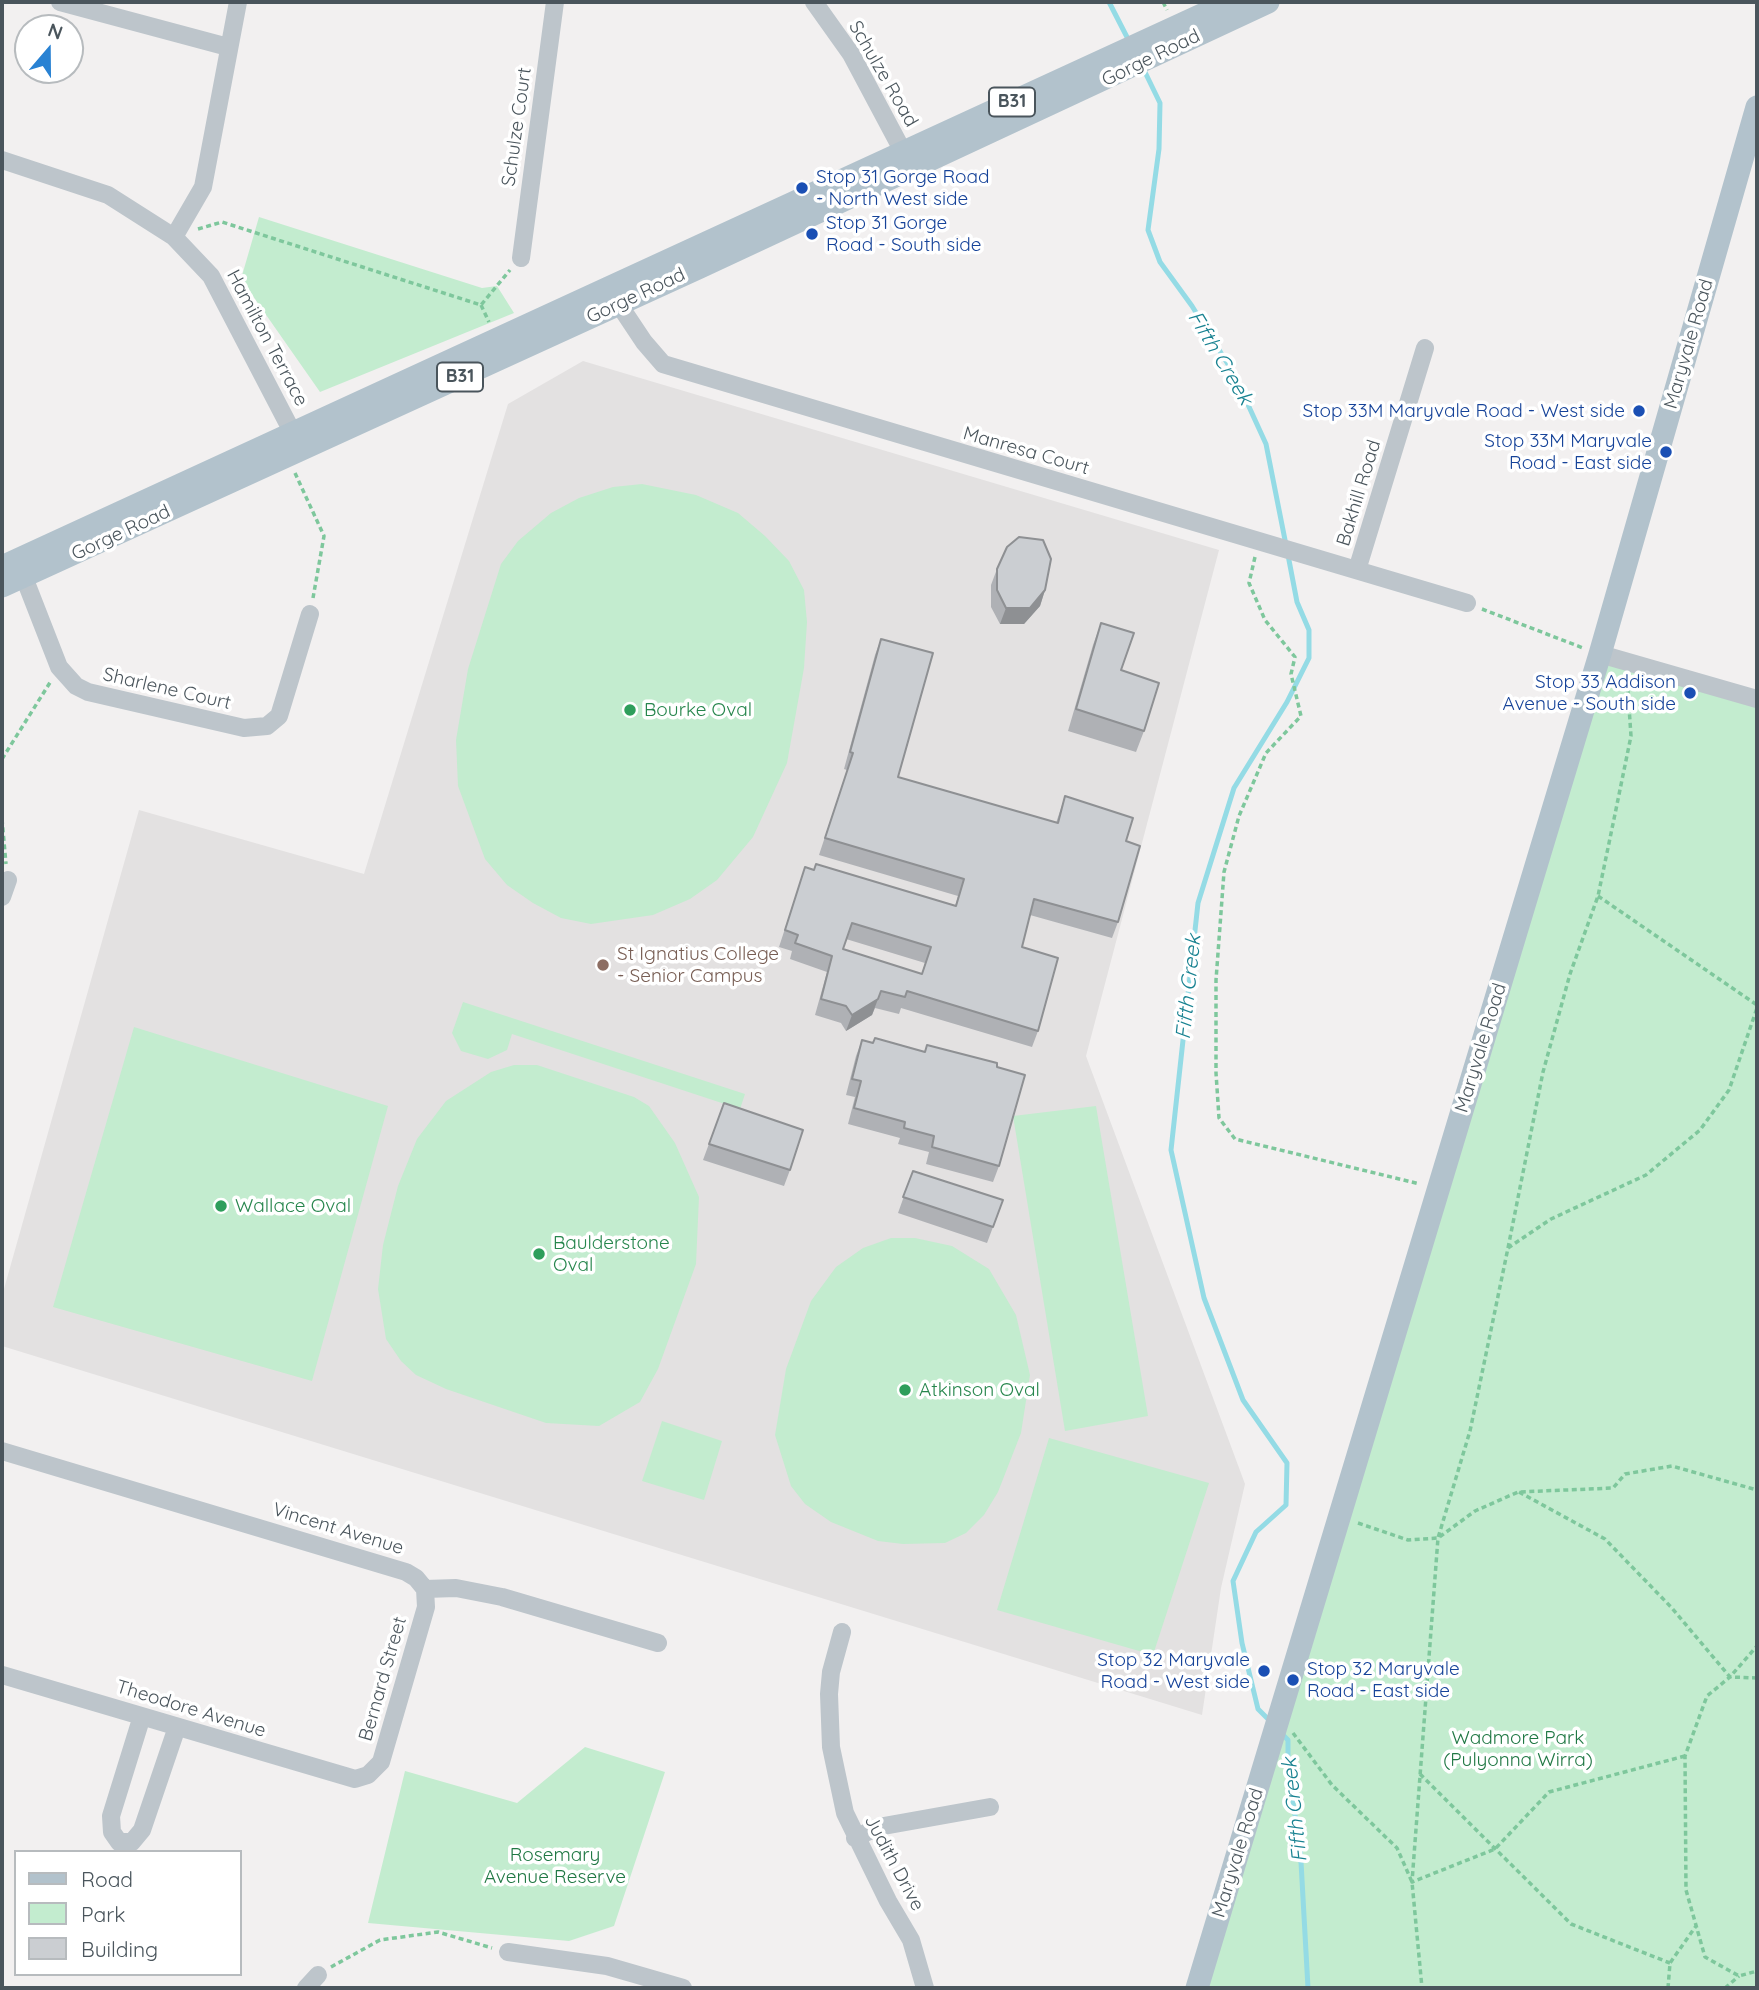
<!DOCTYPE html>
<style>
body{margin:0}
#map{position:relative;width:1759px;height:1990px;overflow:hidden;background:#f2f0f0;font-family:Quicksand,sans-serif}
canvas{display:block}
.frame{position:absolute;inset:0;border:4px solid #4a555c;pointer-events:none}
.legend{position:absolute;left:14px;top:1850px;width:228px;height:126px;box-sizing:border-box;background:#fff;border:2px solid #b7bbbe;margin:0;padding:9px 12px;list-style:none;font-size:21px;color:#4a555c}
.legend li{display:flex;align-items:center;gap:14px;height:35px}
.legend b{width:35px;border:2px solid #b7bbbe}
.north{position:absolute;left:14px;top:14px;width:70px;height:70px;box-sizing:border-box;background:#fff;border:2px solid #b7bbbe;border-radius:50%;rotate:20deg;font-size:19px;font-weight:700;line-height:28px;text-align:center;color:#4a555c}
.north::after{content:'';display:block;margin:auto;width:24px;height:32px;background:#2982d3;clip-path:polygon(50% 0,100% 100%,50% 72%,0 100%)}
</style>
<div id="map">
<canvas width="1759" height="1990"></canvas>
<div class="frame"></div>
<ul class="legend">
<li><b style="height:9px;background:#b2c2cc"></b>Road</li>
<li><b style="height:19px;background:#c3eccf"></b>Park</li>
<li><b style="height:19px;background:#cbced2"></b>Building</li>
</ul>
<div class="north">N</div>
</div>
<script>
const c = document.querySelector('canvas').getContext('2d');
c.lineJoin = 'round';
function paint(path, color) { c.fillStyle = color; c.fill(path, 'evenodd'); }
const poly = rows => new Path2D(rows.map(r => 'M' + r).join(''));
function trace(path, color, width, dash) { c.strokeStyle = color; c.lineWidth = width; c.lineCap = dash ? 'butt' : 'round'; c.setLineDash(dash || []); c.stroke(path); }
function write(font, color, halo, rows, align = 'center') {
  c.font = font + ' Quicksand,sans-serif'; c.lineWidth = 7; c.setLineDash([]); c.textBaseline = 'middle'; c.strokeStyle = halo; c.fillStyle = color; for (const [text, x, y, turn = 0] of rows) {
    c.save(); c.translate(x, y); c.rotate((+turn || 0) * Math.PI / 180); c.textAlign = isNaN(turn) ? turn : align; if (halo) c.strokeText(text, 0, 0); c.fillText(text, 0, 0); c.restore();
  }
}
const education = poly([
 [583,361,1219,550,1086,1056,1245,1484,1221,1588,1202,1715,2,1346,2,1296,139,810,364,874,508,404]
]);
const green = poly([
 [259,217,482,288,497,286,514,313,320,392,241,279],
 [642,484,696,495,738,513,765,536,789,561,804,590,807,622,804,668,787,763,753,837,717,880,690,899,653,915,591,924,561,918,533,903,507,885,485,859,458,786,456,740,468,669,501,564,518,541,551,513,579,498,613,487],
 [1600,654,1757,699,1757,1988,1197,1988],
 [463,1002,745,1094,740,1109,512,1034,507,1050,488,1059,461,1051,452,1033],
 [134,1027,388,1106,312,1381,53,1307],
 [514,1065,537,1065,634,1097,649,1106,675,1143,699,1197,696,1264,658,1369,640,1402,599,1426,546,1423,446,1389,416,1375,401,1361,386,1339,378,1289,383,1245,398,1186,417,1139,446,1101,491,1072],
 [1096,1106,1148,1416,1065,1431,1013,1116],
 [891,1238,915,1238,952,1246,989,1269,1016,1315,1030,1375,1021,1433,998,1492,984,1515,966,1533,945,1543,903,1544,878,1541,831,1522,805,1504,791,1486,775,1435,786,1369,811,1301,836,1267,863,1248],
 [662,1421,722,1441,704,1500,642,1481],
 [1049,1438,1209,1483,1153,1655,997,1610],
 [585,1747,665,1772,614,1926,569,1941,368,1923,405,1771,517,1803]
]);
const stream = poly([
 [1109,2,1129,41],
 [1143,68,1160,103,1159,149,1148,230,1160,262,1192,306,1234,374,1266,444,1286,545],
 [1272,1723,1258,1709,1242,1643,1233,1581,1256,1532,1286,1505,1287,1463,1243,1400,1204,1298,1171,1150,1198,903,1234,788,1287,702,1309,658,1309,630,1297,602,1288,555],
 [1281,1733,1288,1740,1288,1774,1300,1844,1308,1988]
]);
const path = poly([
 [1163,2,1167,10],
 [198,229,222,222,481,305,510,270],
 [481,305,489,322],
 [295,473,324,536,313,598],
 [1255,557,1249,583,1265,620,1295,657,1291,674,1301,716,1266,753,1239,816,1224,872,1216,980,1216,1073,1219,1118,1235,1139,1420,1184],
 [1482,609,1583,648],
 [2,759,51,681],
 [2,819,6,864],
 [1598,896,1757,1005],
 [1508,1248,1543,1072,1570,974,1598,896,1614,819,1631,736,1627,678],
 [1519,1492,1605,1539,1671,1607,1730,1677,1757,1646],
 [1358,1523,1408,1540,1438,1538,1475,1511,1518,1492,1613,1488,1625,1474,1672,1466,1757,1490],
 [1757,1678,1730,1677,1707,1696,1685,1756,1686,1890,1705,1957,1739,1976,1757,1971],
 [1293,1733,1332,1785,1397,1848,1412,1882,1422,1988],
 [1685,1756,1549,1792,1495,1849,1412,1882,1438,1538,1470,1431,1508,1248,1551,1219,1646,1175,1700,1130,1729,1090,1757,1008],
 [1420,1774,1571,1924,1670,1963],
 [331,1967,380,1940,438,1932,492,1948],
 [1668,1988,1670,1963,1696,1926],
 [1725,1988,1739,1976]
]);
const minor = poly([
 [60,2,228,47],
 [814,2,851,54,908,161],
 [2,160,108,195,174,237,211,276,298,443],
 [174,237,203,187,238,2],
 [521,258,555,2],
 [612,294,644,342,663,364,1467,603],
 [20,567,59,667,76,686,88,692,244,728,267,726,279,716,310,614],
 [1357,570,1425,348],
 [1600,654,1757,699],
 [2,897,8,880],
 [2,1451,406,1572,416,1578,425,1589,456,1588,502,1597,658,1643],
 [842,1632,831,1672,829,1694,831,1747,845,1813,888,1901,911,1940,925,1988],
 [2,1675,355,1779,368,1775,381,1762,426,1607,425,1589],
 [142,1716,111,1816,112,1832,119,1842,132,1842,142,1830,177,1727],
 [855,1838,878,1827,990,1807],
 [508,1952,607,1966,683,1988],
 [306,1988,318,1975]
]);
const major = poly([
 [2,567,1230,2],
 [2,586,700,267,1268,2],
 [1197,1988,1600,654,1757,107]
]);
const wall = poly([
 [997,569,1045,590,1040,606,1024,624,1000,624,991,607,991,585],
 [1101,623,1121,670,1144,731,1136,752,1068,731,1093,645],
 [881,639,898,777,1056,823,1065,796,1126,841,1118,922,1112,938,1030,915,1022,947,1038,1031,1032,1047,901,1008,899,1014,875,1008,872,1015,846,1031,841,1023,815,1015,827,972,790,959,792,951,779,947,805,867,955,906,958,896,819,855,847,770,844,769,875,655],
 [846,939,925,963,922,974,843,949],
 [862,1040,873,1043,924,1052,927,1045,997,1067,999,1166,993,1182,926,1164,929,1152,898,1144,900,1138,848,1124,855,1097,846,1095,856,1056],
 [724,1103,790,1170,784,1186,703,1160],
 [913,1171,993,1227,987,1243,898,1213]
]);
const shadedWall = poly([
 [1045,590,1040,606,1024,624,1000,624,1006,608],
 [878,999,872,1015,846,1031,852,1015]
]);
const building = poly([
 [1019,537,1043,540,1051,559,1045,590,1030,608,1006,608,997,590,997,569,1007,547,1019,537],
 [1101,623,1134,633,1121,670,1159,683,1144,731,1076,709,1101,623],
 [881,639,933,653,898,777,1058,823,1065,796,1133,818,1126,841,1140,846,1118,922,1034,899,1022,947,1058,958,1038,1031,907,991,905,997,881,991,878,999,852,1015,846,1006,821,999,832,956,795,943,798,935,785,930,805,867,814,870,816,864,956,906,964,879,825,838,853,753,850,752,881,639],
 [852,923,931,947,922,974,843,949,852,923],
 [875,1038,925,1052,927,1045,997,1063,997,1067,1025,1075,999,1166,932,1147,934,1136,904,1128,905,1122,854,1108,861,1081,852,1079,862,1040,873,1043,875,1038],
 [724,1103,803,1130,790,1170,709,1144,724,1103],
 [913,1171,1003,1200,993,1227,903,1197,913,1171]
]);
const markers = [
 [802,188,7,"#1a4fb4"],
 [812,234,7,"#1a4fb4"],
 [1639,411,7,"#1a4fb4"],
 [1666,452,7,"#1a4fb4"],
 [1690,693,7,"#1a4fb4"],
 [630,710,7,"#2e9e5b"],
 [603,965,7,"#8d6e63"],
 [221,1206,7,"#2e9e5b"],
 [539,1254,7,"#2e9e5b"],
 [905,1390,7,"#2e9e5b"],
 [1264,1671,7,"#1a4fb4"],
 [1293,1680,7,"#1a4fb4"]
];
const shields = [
 [1012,102,46],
 [460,377,46]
];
const shieldNames = [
 ["B31",1012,102],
 ["B31",460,377]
];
const streetNames = [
 ["Gorge Road",1151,58,-26],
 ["Schulze Road",883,74,60],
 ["Schulze Court",517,127,-82],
 ["Gorge Road",636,296,-25],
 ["Hamilton Terrace",267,338,62],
 ["Maryvale Road",1689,344,-74],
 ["Manresa Court",1026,451,16],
 ["Bakhill Road",1359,493,-73],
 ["Gorge Road",121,533,-25],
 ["Sharlene Court",167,689,13],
 ["Maryvale Road",1481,1048,-73],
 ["Vincent Avenue",338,1529,17],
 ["Bernard Street",383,1679,-74],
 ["Theodore Avenue",191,1709,17],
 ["Maryvale Road",1238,1853,-73],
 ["Judith Drive",894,1863,62]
];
const transitNames = [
 ["Stop 31 Gorge Road",816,177,"left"],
 ["- North West side",816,199,"left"],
 ["Stop 31 Gorge",826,223,"left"],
 ["Road - South side",826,245,"left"],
 ["Stop 33M Maryvale Road - West side",1625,411],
 ["Stop 33M Maryvale",1652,441],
 ["Road - East side",1652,463],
 ["Stop 33 Addison",1676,682],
 ["Avenue - South side",1676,704],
 ["Stop 32 Maryvale",1250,1660],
 ["Road - West side",1250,1682],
 ["Stop 32 Maryvale",1307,1669,"left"],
 ["Road - East side",1307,1691,"left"]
];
const leisureNames = [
 ["Bourke Oval",644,710],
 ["Wallace Oval",235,1206],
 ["Baulderstone",553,1243],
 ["Oval",553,1265],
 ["Atkinson Oval",919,1390]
];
const educationNames = [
 ["St Ignatius College",617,954],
 ["- Senior Campus",617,976]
];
const parkNames = [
 ["Wadmore Park",1518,1738],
 ["(Pulyonna Wirra)",1518,1760],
 ["Rosemary",555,1855],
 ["Avenue Reserve",555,1877]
];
const waterNames = [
 ["Fifth Creek",1220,358,59],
 ["Fifth Creek",1189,987,-84],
 ["Fifth Creek",1295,1810,-96]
];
paint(education, '#e3e1e1');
paint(green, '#c3eccf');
trace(stream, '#94dbe5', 5);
trace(path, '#7ec79c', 3.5, [5, 3.5]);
trace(minor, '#bdc5cb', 18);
trace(major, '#b2c2cc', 23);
paint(wall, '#afb1b5');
paint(shadedWall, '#8e9093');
paint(building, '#cbced2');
trace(building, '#8e9093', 2);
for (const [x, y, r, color] of markers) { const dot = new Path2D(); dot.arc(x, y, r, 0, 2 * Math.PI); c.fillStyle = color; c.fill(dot); trace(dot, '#fff', 2.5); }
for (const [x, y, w] of shields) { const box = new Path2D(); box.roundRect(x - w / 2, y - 14.5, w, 29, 5); c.fillStyle = '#fff'; c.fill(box); trace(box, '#4a555c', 2); }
write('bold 18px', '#4a555c', null, shieldNames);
write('19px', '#4a555c', '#fff', streetNames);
write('19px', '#164399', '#fff', transitNames, 'right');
write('19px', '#27864d', '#fff', leisureNames, 'left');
write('19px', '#785e54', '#fff', educationNames, 'left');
write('19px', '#207844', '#fff', parkNames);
write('italic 21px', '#188291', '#fff', waterNames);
</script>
